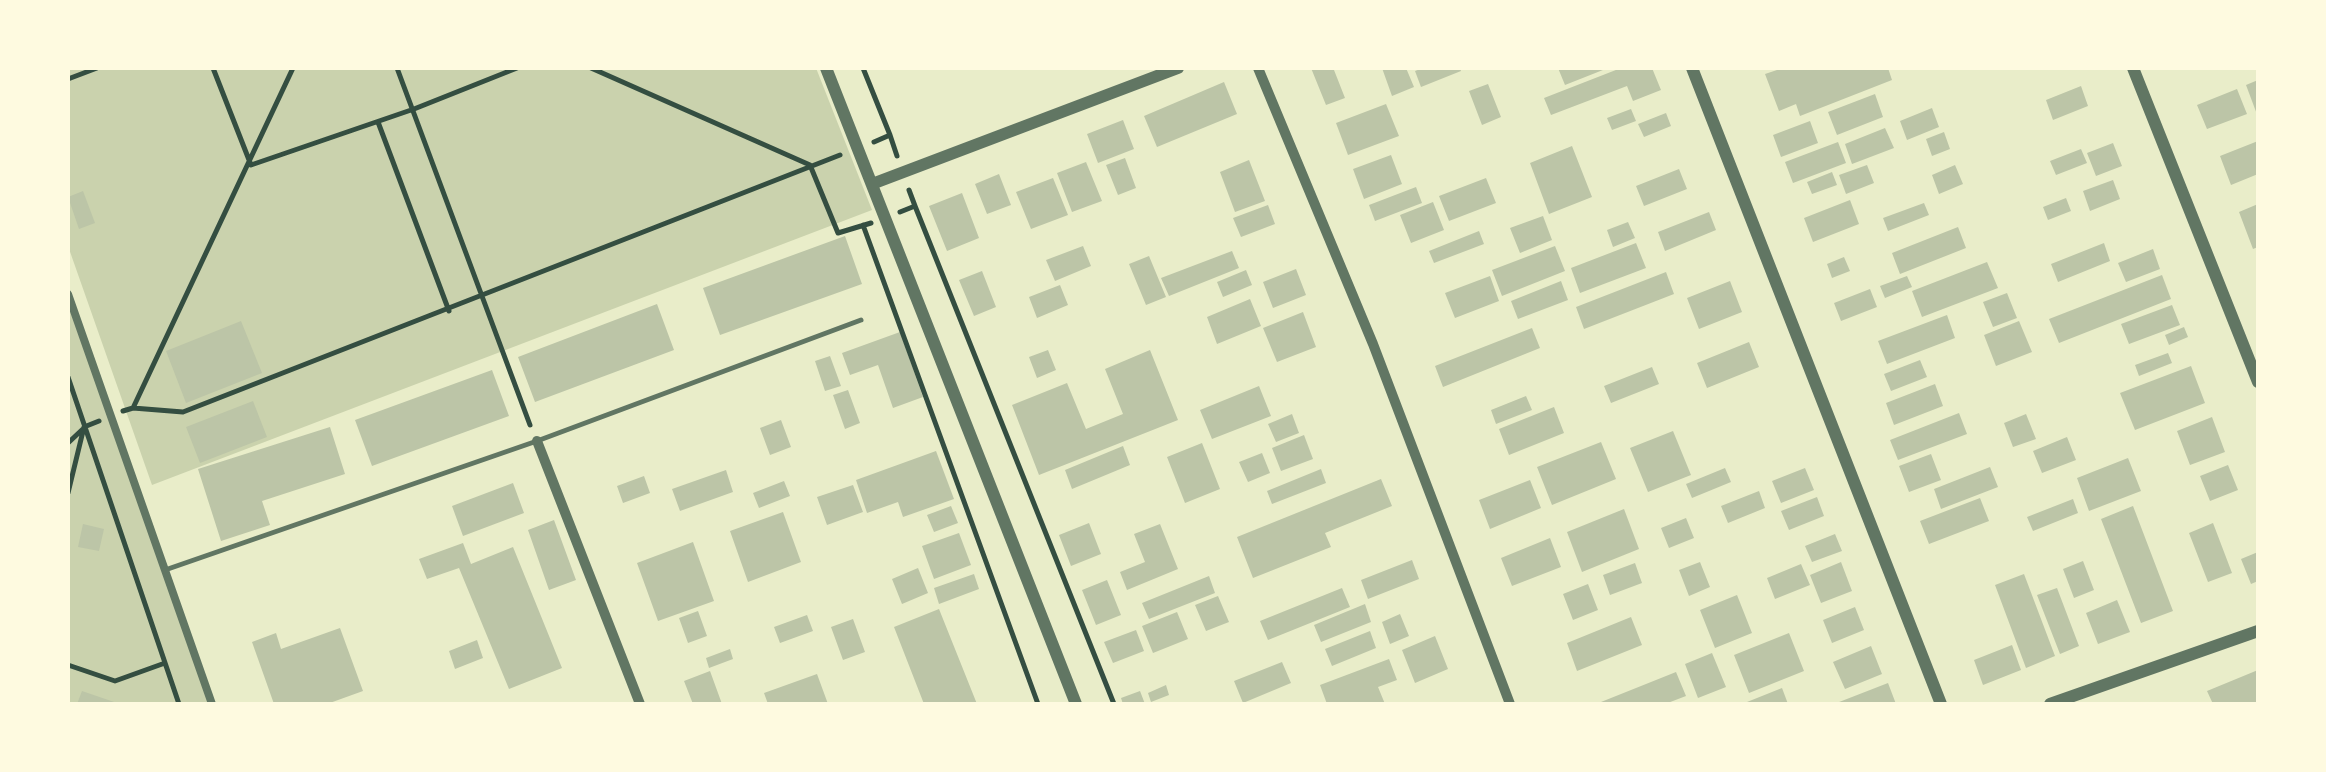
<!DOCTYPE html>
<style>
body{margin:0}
#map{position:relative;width:2326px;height:772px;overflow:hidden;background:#e9edc9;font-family:Roboto,sans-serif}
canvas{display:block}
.frame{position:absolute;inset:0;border:70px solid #fefae0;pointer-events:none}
</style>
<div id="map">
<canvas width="2326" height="772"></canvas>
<div class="frame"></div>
</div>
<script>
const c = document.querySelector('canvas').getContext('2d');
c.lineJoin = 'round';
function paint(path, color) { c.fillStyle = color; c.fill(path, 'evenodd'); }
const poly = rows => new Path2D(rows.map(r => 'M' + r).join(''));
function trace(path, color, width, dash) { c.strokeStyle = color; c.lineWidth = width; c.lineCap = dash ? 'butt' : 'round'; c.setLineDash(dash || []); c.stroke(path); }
const green = poly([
 [68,68,816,68,872,210,152,485,68,246],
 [68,294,212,704,68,704]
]);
const building = poly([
 [1311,68,1341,68,1334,70,1345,98,1326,105],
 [1382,68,1406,68,1414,87,1392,96],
 [1423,68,1460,68,1461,71,1421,87,1415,71],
 [1558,68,1608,68,1565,85],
 [1621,68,1652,68,1661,90,1633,101,1627,86,1551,115,1544,98],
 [1783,68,1888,68,1892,80,1800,116,1796,104,1779,111,1765,74],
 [2258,80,2258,117,2246,85],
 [1224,82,1237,114,1157,147,1144,116],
 [1488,84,1501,117,1482,125,1469,91],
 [2081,86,2088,106,2053,120,2046,100],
 [2237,89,2247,114,2207,129,2197,105],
 [1875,94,1883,117,1837,135,1828,112],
 [1386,104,1399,136,1348,155,1336,123],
 [1932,108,1939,127,1907,140,1900,121],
 [1631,109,1636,121,1612,130,1607,118],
 [1666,113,1671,126,1644,137,1638,124],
 [1123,120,1134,149,1098,163,1087,134],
 [1810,121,1818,143,1781,157,1773,135],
 [1885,128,1894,148,1852,164,1845,144],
 [1944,132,1950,149,1932,156,1926,139],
 [2258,141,2258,174,2231,185,2220,156],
 [1838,142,1846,163,1793,183,1785,162],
 [2113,143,2122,166,2096,176,2087,153],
 [1572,146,1592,197,1549,214,1530,163],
 [2081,149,2087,163,2056,175,2050,161],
 [1391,155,1402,184,1364,199,1353,169],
 [1125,158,1136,188,1118,195,1106,165],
 [1249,160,1265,201,1235,212,1220,172],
 [1086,162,1102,201,1072,212,1057,173],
 [1867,165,1874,183,1846,194,1839,175],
 [1955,165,1963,184,1939,194,1932,175],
 [1679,169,1687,189,1644,206,1636,186],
 [1832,172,1837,185,1812,194,1807,182],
 [999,174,1011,205,987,214,975,184],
 [1053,178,1068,215,1031,229,1016,192],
 [1486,178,1496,203,1449,221,1439,196],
 [2113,180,2120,199,2090,211,2083,191],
 [1416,187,1422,203,1375,221,1369,205],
 [83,191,95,223,79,229,68,197],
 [962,193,979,238,947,251,929,206],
 [2066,198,2071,211,2048,220,2043,207],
 [1850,200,1859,224,1813,242,1804,218],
 [1433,202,1444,230,1411,243,1400,215],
 [1924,203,1929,215,1888,231,1883,218],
 [2258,204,2258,247,2253,249,2239,212],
 [1268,205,1275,224,1241,237,1233,218],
 [1709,212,1716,230,1665,251,1658,232],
 [1543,216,1552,240,1520,253,1510,228],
 [1628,222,1635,238,1613,247,1607,230],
 [1958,227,1966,248,1900,274,1892,253],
 [1479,231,1484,244,1434,263,1429,251],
 [845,236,862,284,720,335,703,288],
 [1636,243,1646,268,1580,293,1571,268],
 [2104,243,2110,261,2058,282,2051,264],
 [1083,246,1091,266,1055,281,1046,260],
 [1555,246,1565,271,1502,296,1492,270],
 [2153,249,2160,269,2126,282,2118,263],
 [1232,251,1239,268,1169,296,1161,278],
 [1149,256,1166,297,1146,305,1129,264],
 [1844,257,1850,271,1832,278,1827,264],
 [1987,262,1998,288,1922,317,1912,291],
 [1296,269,1306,295,1273,308,1263,282],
 [1246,270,1252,285,1223,297,1217,282],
 [982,271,996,307,974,316,959,280],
 [1666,272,1674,294,1584,329,1576,307],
 [2162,275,2171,299,2059,343,2049,319],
 [1490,276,1499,301,1455,318,1445,293],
 [1907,276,1912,287,1885,298,1880,286],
 [1561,281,1568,300,1518,319,1511,301],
 [1730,281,1742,312,1699,329,1687,298],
 [1060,285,1068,305,1037,318,1029,297],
 [1870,289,1877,307,1841,321,1834,303],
 [2007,293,2017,318,1993,327,1983,302],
 [1250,299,1261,326,1217,344,1207,317],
 [657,304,674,350,535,402,518,357],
 [2172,305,2180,325,2129,344,2121,324],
 [1303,312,1316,347,1277,362,1263,328],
 [1947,315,1955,338,1887,364,1878,341],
 [241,321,262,373,186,403,166,351],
 [2019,321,2032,352,1996,366,1984,335],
 [2184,327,2188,337,2169,345,2165,335],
 [1532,328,1540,348,1443,387,1435,366],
 [900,332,923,397,893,408,878,365,850,375,842,353],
 [1749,342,1759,367,1707,388,1697,363],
 [1048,350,1056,370,1037,378,1029,357],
 [1150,350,1178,420,1039,475,1012,405,1067,383,1086,429,1123,414,1105,369],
 [2168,353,2172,363,2139,376,2135,365],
 [830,356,841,386,825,391,815,361],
 [1920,360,1927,377,1891,391,1884,374],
 [2191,366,2205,403,2135,430,2120,393],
 [1652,367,1659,384,1611,403,1604,386],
 [492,370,509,416,372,466,355,420],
 [1935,384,1943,406,1894,425,1886,403],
 [1259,386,1271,416,1212,439,1200,410],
 [848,390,860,423,845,429,833,395],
 [1526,396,1532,410,1496,424,1491,410],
 [253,401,267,437,200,463,186,427],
 [1554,407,1564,433,1509,455,1499,429],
 [1959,413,1967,434,1898,460,1890,440],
 [1292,414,1299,433,1276,442,1268,424],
 [2026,414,2036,439,2013,447,2004,423],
 [2212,417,2225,452,2190,465,2177,431],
 [781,420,791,447,770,455,760,428],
 [330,427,345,474,262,501,270,525,221,541,198,469],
 [1673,431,1691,475,1648,492,1630,448],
 [1304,435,1313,459,1281,471,1272,448],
 [2067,437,2076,460,2042,473,2033,451],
 [1601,442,1616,479,1552,505,1537,467],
 [1202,443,1220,489,1185,503,1167,457],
 [1123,446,1130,465,1072,489,1065,470],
 [936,451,954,499,903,517,898,502,867,513,856,480],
 [1262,453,1270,473,1248,482,1239,462],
 [1931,454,1941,480,1909,492,1899,466],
 [2128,458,2141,491,2089,511,2077,478],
 [2228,465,2238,490,2210,501,2200,476],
 [1990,467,1998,487,1941,509,1934,489],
 [1725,468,1731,482,1692,498,1686,484],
 [1805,468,1814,490,1781,503,1772,481],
 [1321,469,1326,483,1272,504,1267,491],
 [726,470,733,492,680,511,672,489],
 [644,476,650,493,623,503,617,486],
 [1381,479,1392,506,1325,533,1331,547,1253,578,1237,537],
 [1530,480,1541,508,1490,529,1479,500],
 [784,481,790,496,759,508,753,493],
 [513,483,524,513,463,536,452,506],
 [853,485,863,512,827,525,817,497],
 [1759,491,1765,508,1728,523,1721,506],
 [1817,497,1824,516,1789,530,1781,511],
 [1980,498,1989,521,1929,544,1920,521],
 [2073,499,2078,513,2033,531,2027,517],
 [951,506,958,523,934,532,927,515],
 [2133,506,2173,611,2141,623,2101,519],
 [1624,509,1639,549,1582,572,1567,532],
 [783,512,801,562,748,582,730,531],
 [1686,518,1694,538,1669,548,1661,528],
 [554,520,576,580,549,590,528,530],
 [1089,523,1101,554,1071,566,1059,535],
 [2213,523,2232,573,2208,582,2189,533],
 [83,524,104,529,99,551,78,547],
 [1160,524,1178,569,1127,590,1120,572,1145,562,1134,534],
 [959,533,971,565,934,579,922,546],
 [1835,534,1842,551,1812,562,1805,546],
 [1550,538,1561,567,1512,586,1501,558],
 [693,542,714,601,658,621,637,563],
 [463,543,471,564,513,547,562,668,509,689,459,568,427,579,419,559],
 [2258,552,2258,581,2251,584,2241,559],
 [1412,560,1419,579,1368,599,1361,580],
 [2083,561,2094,590,2074,598,2063,569],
 [1700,562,1710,587,1689,596,1679,570],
 [1841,562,1852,591,1821,603,1810,575],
 [1635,563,1642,583,1610,595,1603,575],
 [1801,564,1810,585,1775,599,1767,578],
 [918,568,928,593,902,604,892,579],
 [974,574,979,589,939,604,934,588],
 [2024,574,2055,656,2026,668,1995,585],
 [1209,576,1215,593,1149,619,1142,603],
 [1107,580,1121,615,1096,625,1082,590],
 [1588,584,1598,610,1573,620,1563,594],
 [1342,588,1350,607,1268,640,1260,621],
 [2057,588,2079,646,2060,654,2037,595],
 [1737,595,1752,633,1715,648,1700,610],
 [1218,596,1229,622,1206,631,1195,605],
 [2117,600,2130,632,2098,644,2086,613],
 [1365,604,1371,622,1321,642,1314,625],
 [1855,607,1864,630,1832,643,1823,620],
 [939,609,977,704,924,704,894,627],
 [698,611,707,636,688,643,679,618],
 [1177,612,1188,639,1153,653,1142,626],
 [1400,614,1409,636,1390,644,1382,622],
 [807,615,813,631,780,643,774,627],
 [1631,617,1642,645,1577,671,1567,643],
 [853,619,865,652,843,660,831,627],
 [340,628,363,691,327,704,274,704,252,642,276,633,281,649],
 [1136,630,1144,651,1113,663,1104,642],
 [1370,631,1376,648,1332,666,1325,649],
 [1789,633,1804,671,1749,693,1734,655],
 [1435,636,1448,669,1415,683,1402,650],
 [477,640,483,658,455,669,449,651],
 [2012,645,2021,670,1983,685,1974,660],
 [1871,646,1882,674,1845,689,1833,662],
 [730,649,733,659,709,668,706,658],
 [1712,653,1726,687,1698,698,1685,664],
 [1389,659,1397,680,1378,687,1385,704,1327,704,1320,685],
 [1282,662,1291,683,1243,703,1234,681],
 [2258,670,2258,704,2213,704,2207,691],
 [710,671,722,704,693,704,684,681],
 [1676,672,1686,696,1665,704,1596,704],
 [817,674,828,704,768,704,764,693],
 [1888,683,1896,704,1834,704],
 [1166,685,1169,695,1151,702,1148,693],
 [1782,688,1788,704,1742,704],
 [82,691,120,704,77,704],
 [1140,691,1145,704,1123,704,1121,698]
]);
const path = poly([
 [213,68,251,165,414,109,517,68],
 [397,68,530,425],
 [591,68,810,165,838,233,871,223],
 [863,68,890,135],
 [68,79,97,68],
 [378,122,449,311],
 [874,142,890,135,897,156],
 [915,206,1114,704],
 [900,212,915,206,909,190],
 [863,225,1038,704],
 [68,377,179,704],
 [133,408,183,412,840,155],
 [123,411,133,408,293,68],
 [68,443,84,428],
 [68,493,84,427,99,421],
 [68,665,115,681,165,663]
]);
const service = poly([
 [165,570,537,441,861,320]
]);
const pedestrian = poly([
 [68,294,212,704]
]);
const minor = poly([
 [1258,68,1373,344,1510,704],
 [537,441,640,704]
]);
const tertiary = poly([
 [826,68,1076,704],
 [1692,68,1941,704],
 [2133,68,2258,382],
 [872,184,1178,68],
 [2050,704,2258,631]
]);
paint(green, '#cad2ad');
paint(building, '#bcc5a7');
trace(path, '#344e41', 5);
trace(service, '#617663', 5);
trace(pedestrian, '#617663', 8);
trace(minor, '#617663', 10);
trace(tertiary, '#617663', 12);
</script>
